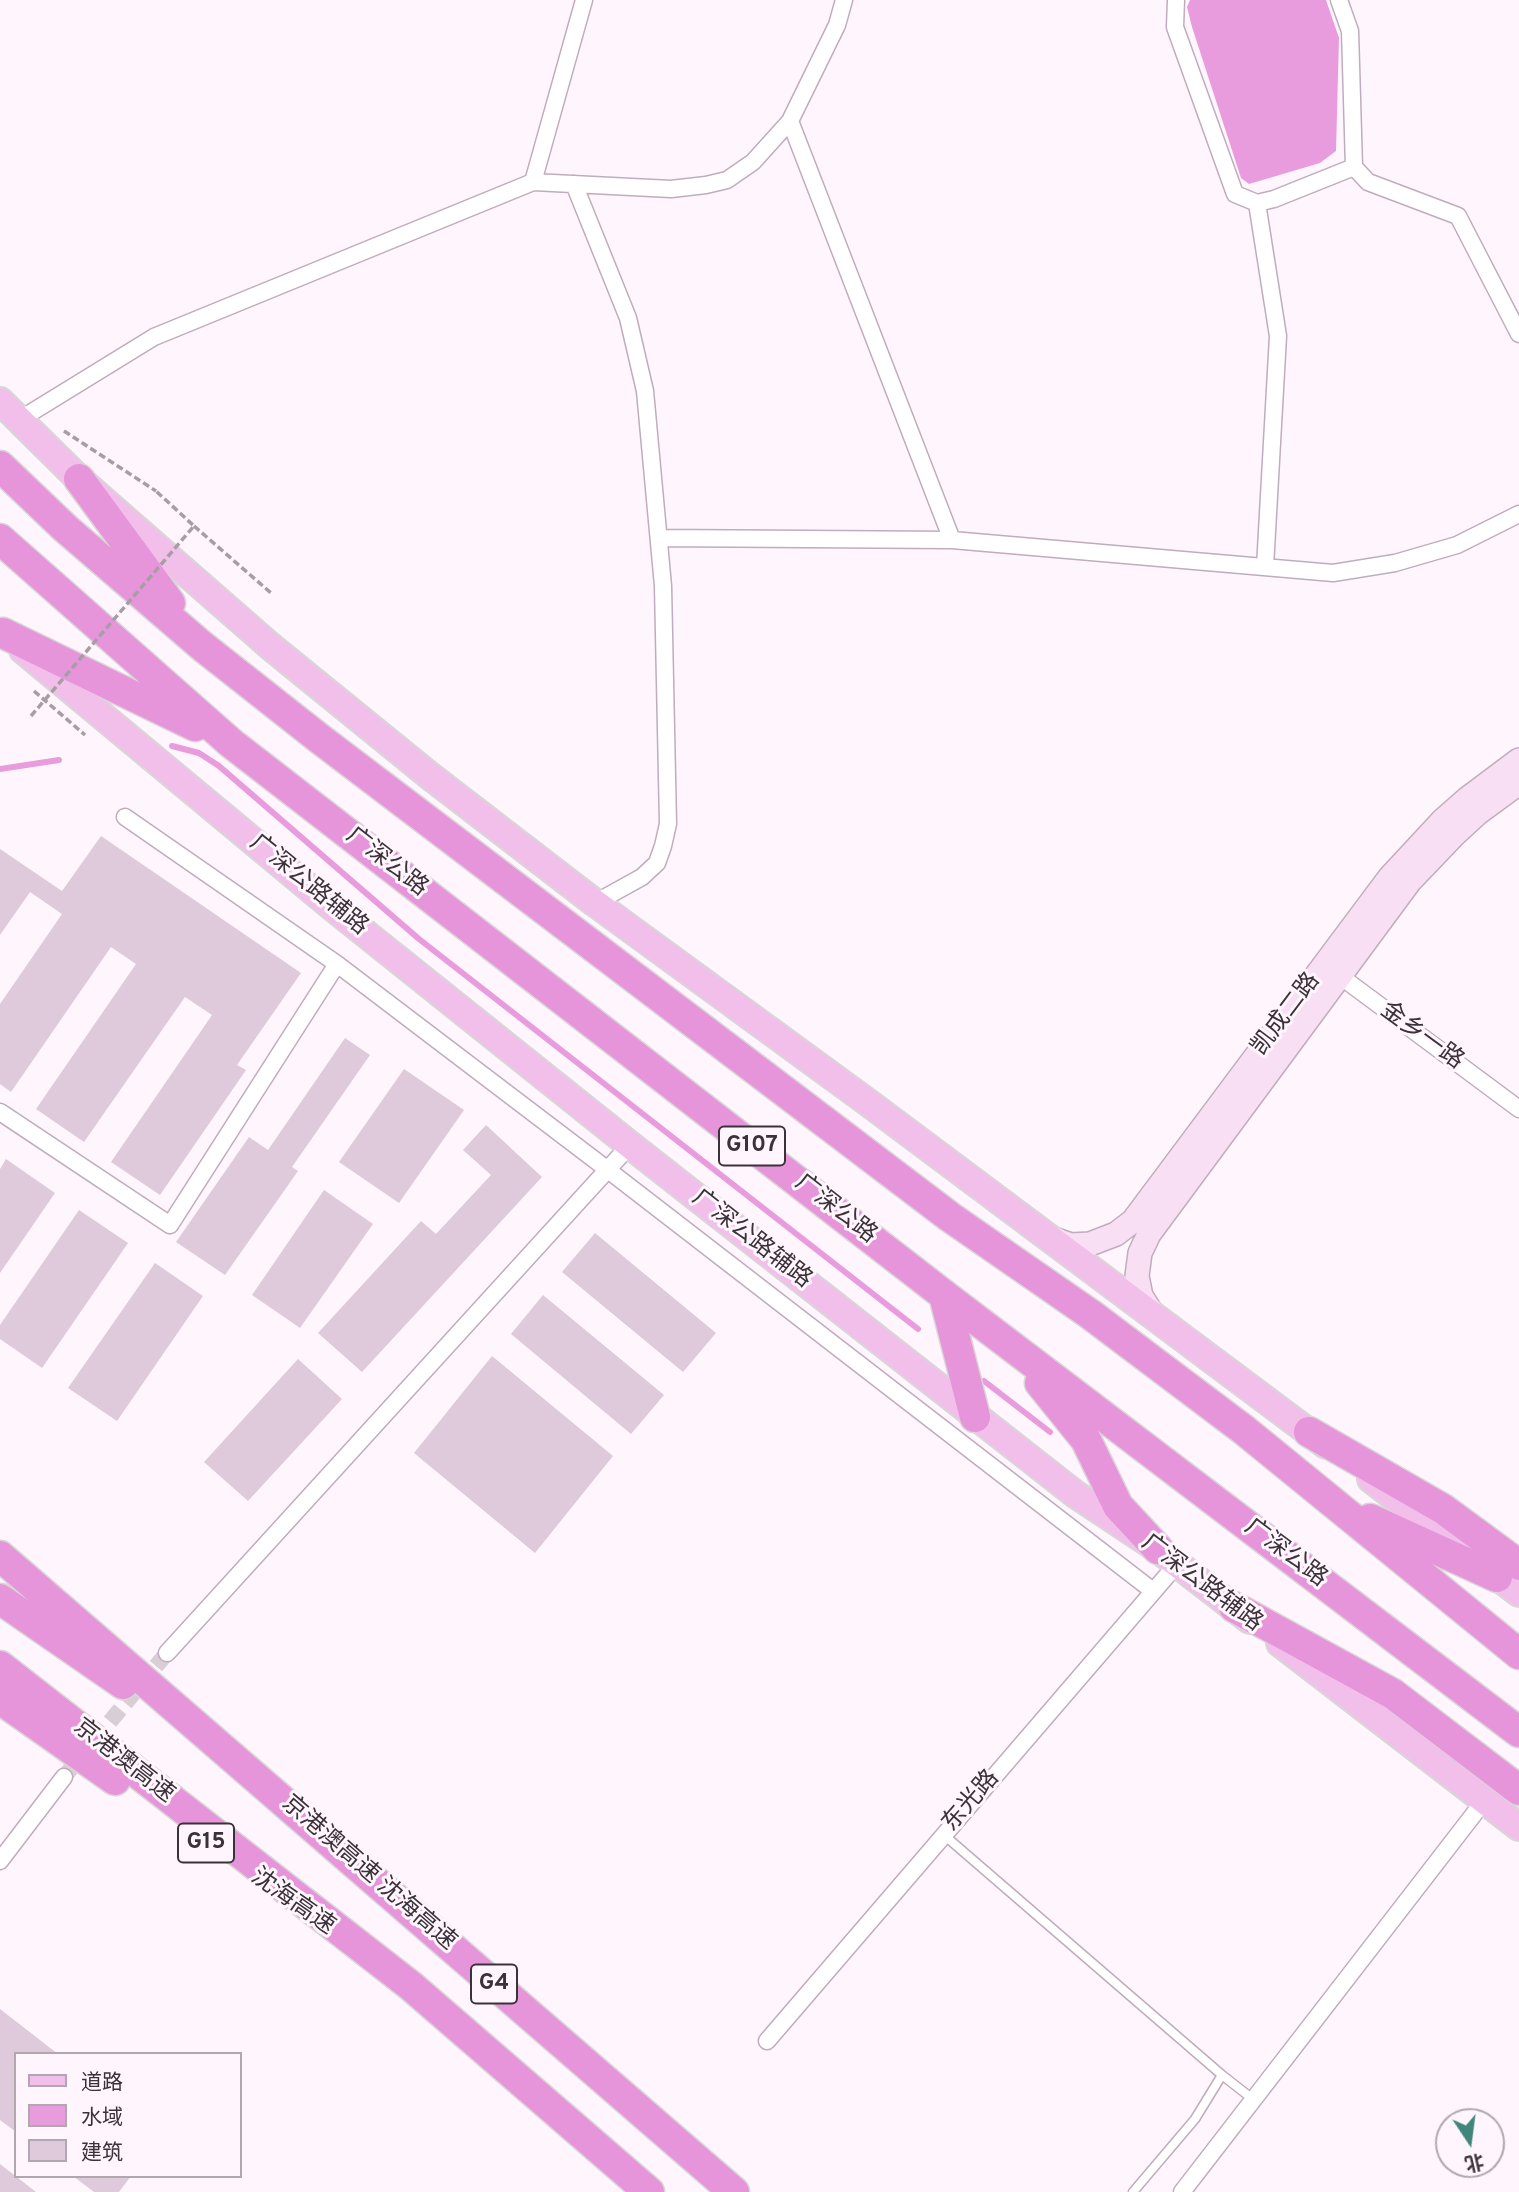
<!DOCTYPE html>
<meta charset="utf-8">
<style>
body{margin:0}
#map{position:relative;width:1519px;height:2192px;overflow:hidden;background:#fef6fc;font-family:Overpass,"Noto Sans SC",sans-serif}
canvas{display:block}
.legend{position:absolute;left:14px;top:2052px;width:228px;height:126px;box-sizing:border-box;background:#fef6fc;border:2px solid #b0a8ae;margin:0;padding:9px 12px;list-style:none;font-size:21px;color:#3a3239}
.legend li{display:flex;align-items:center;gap:14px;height:35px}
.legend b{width:35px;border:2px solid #b0a8ae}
.north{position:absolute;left:1435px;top:2108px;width:70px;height:70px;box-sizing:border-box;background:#fef6fc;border:2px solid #b0a8ae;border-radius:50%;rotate:167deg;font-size:19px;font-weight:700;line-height:28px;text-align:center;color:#3a3239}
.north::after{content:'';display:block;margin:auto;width:24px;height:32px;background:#41867b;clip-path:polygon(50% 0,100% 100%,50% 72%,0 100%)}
</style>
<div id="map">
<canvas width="1519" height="2192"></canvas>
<ul class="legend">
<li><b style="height:9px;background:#f1bfe9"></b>道路</li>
<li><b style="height:19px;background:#e99cdd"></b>水域</li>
<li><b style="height:19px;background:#decada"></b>建筑</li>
</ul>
<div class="north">北</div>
</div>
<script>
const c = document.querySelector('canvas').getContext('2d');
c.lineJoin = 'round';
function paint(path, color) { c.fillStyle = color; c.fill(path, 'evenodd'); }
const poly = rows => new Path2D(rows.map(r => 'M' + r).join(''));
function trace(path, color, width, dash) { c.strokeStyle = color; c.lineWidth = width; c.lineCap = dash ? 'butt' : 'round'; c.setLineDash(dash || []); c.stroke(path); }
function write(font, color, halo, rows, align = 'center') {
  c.font = font + ' Overpass,"Noto Sans SC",sans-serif'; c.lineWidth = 6; c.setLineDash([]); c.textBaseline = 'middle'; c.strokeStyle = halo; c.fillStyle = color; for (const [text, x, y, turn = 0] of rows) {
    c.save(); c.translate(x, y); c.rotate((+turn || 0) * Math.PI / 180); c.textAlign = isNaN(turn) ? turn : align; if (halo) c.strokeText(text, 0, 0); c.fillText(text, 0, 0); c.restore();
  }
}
const water = poly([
 [1190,0,1326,0,1339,38,1336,151,1320,163,1249,184,1241,178,1192,27,1187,7]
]);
const stream = poly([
 [172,746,199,753,219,766,419,939,918,1329],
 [0,769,59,760],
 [984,1381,1050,1432]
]);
const building = poly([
 [101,836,301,973,237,1065,246,1070,160,1195,111,1162,212,1015,185,997,84,1142,36,1109,136,964,111,947,11,1092,0,1084,0,1004,62,914,30,892,0,935,0,849,62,891],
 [345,1038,370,1055,292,1167,298,1171,225,1275,176,1242,249,1137,268,1150],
 [404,1069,464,1110,399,1203,339,1162],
 [486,1125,542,1177,362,1372,318,1333,421,1221,436,1234,491,1175,463,1150],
 [6,1159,55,1193,0,1273,0,1169],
 [324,1190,373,1224,300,1328,252,1295],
 [79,1210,128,1243,42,1368,0,1339,0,1325],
 [595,1233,716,1333,683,1372,562,1272],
 [155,1263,203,1296,117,1421,68,1388],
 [543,1295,664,1395,631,1434,511,1334],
 [492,1356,613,1456,535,1553,414,1453],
 [298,1359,342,1399,248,1501,204,1462],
 [0,2009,58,2054,16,2054,16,2132,0,2120],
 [0,2164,36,2192,0,2192],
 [73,2176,131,2176,119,2192,94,2192]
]);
const streetTunnel = poly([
 [64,1777,167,1653]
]);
const path = poly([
 [64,431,156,491],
 [194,526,271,593],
 [34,691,85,735]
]);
const lane = poly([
 [944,1835,1222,2075,1254,2100],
 [1133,2192,1195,2119,1222,2075]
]);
const street = poly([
 [1176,0,1175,27,1235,194,1257,203,1274,199,1354,167],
 [1339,0,1350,31,1354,167,1368,182,1458,216,1519,334],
 [790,121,952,540],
 [533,182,671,189,706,185,727,180,753,162,790,121,837,25,844,0],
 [574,184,628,318,645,391,663,586,668,824,663,846,657,863,642,877,595,903],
 [1257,203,1278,336,1265,567],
 [19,420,154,337,533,182,584,0],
 [659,538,952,540,1333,573,1395,563,1457,545,1519,514],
 [125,817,337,964,608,1170,1153,1591],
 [1332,970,1519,1109],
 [0,1112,170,1225,337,964],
 [167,1653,630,1145],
 [0,1861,64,1777],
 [767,2041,1177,1564],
 [1182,2192,1484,1801]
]);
const secondary = poly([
 [1051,1238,1071,1245,1090,1244,1116,1234,1133,1221,1390,877,1442,821,1467,799,1519,760],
 [1153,1315,1141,1296,1137,1276,1140,1253,1149,1234,1410,881,1454,835,1478,813,1519,783]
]);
const primary = poly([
 [0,401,79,479,270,646,430,776,595,903,866,1101,1326,1445],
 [23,650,331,906,630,1145,1075,1494,1158,1549,1250,1620],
 [1371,1479,1519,1593],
 [1280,1643,1519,1827]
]);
const highway = poly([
 [0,466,65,528,202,646,320,739,950,1217,1090,1314,1244,1430,1519,1654],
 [79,479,170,603],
 [0,539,231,743,944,1295,1519,1732],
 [3,633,195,726],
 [944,1295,975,1417],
 [1040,1383,1086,1440,1118,1506,1158,1549],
 [1309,1432,1443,1509,1519,1565],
 [1370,1519,1497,1577],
 [0,1556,734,2192],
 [0,1599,123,1684],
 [1234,1607,1393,1694,1519,1790],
 [0,1666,411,1986,649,2192],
 [0,1699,115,1780]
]);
const pathBridge = poly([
 [31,716,194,526,156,491]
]);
const shields = [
 [752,1146,66],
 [206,1843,56],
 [494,1984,46]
];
const shieldNames = [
 ["G107",752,1146],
 ["G15",206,1843],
 ["G4",494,1984]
];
const streetNames = [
 ["广深公路",386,863,38],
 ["广深公路辅路",308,886,39],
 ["凯成二路",1287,1015,-53],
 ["金乡一路",1421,1037,36],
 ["广深公路",835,1210,38],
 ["广深公路辅路",751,1240,38],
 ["广深公路",1285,1554,37],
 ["广深公路辅路",1201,1584,37],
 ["京港澳高速",123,1762,38],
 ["东光路",972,1802,-49],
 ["京港澳高速 沈海高速",368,1874,41],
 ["沈海高速",292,1903,35]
];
paint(water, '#e99cdd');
trace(stream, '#e99cdd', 6);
paint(building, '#decada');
trace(streetTunnel, '#d7cfd5', 16, [16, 8]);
trace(lane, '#c0acbc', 11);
trace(street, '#c0acbc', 19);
trace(secondary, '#c0acbc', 26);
trace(primary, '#d8d6d7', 30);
trace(highway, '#d8d6d7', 33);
trace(path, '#a69ea4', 3.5, [7, 3.5]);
trace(lane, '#fff', 8);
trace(street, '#fff', 16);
trace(secondary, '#f8dff4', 23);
trace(primary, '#f1bfe9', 26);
trace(highway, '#e795da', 30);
trace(pathBridge, '#a69ea4', 3.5, [7, 3.5]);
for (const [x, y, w] of shields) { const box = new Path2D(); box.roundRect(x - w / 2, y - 19.5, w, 39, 5); c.fillStyle = '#fef6fc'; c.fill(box); trace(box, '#3a3239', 2); }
write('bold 23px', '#3a3239', null, shieldNames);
write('24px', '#3a3239', '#fef6fc', streetNames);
</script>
